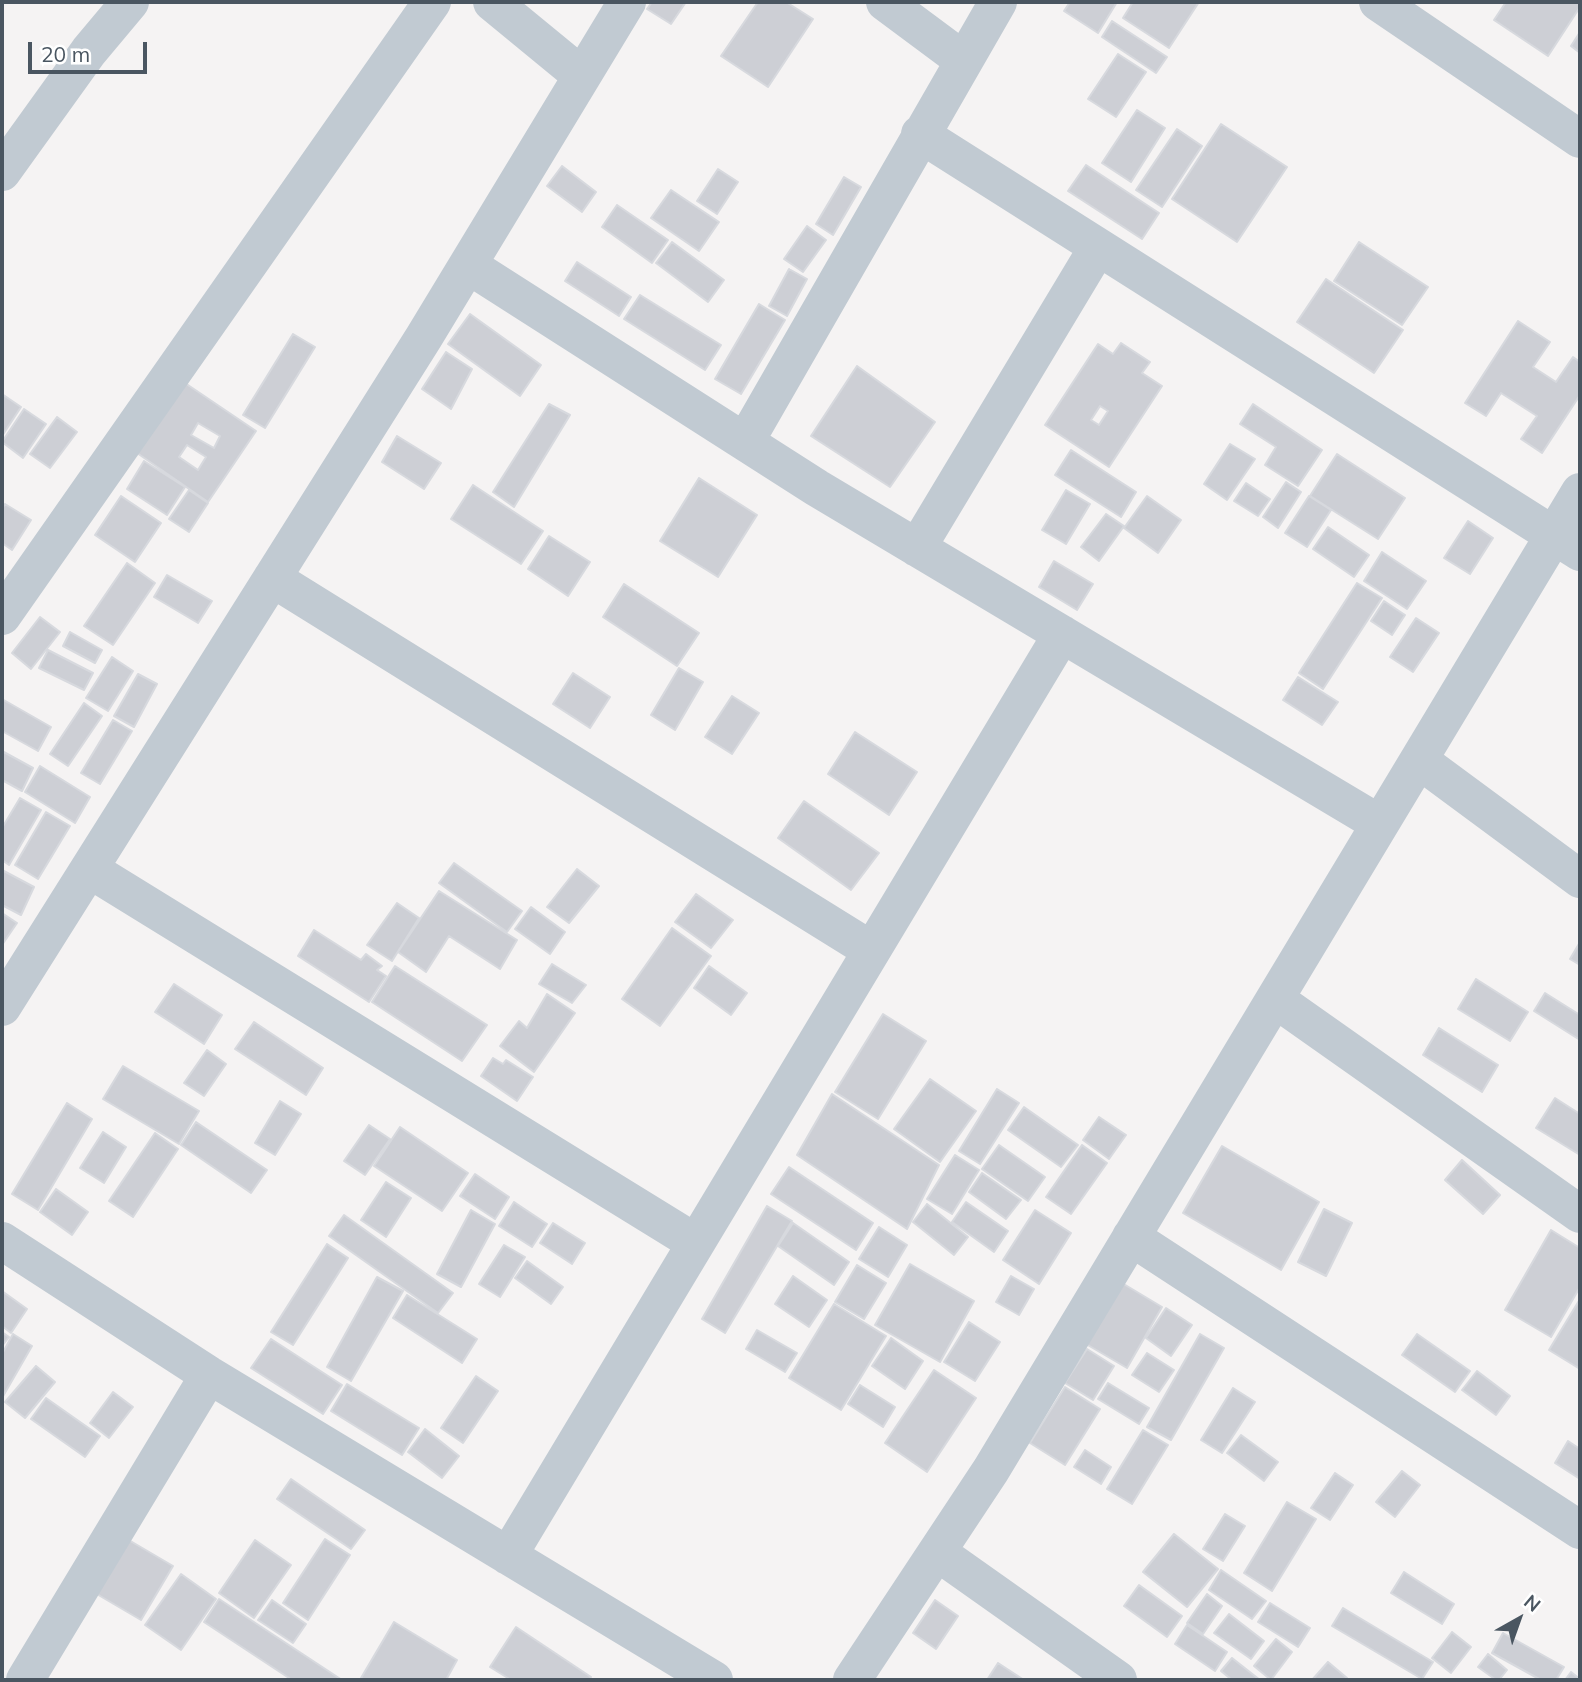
<!DOCTYPE html>
<style>
body{margin:0}
#map{position:relative;width:1582px;height:1682px;overflow:hidden;background:#f5f3f3;font-family:Mulish,sans-serif}
canvas{display:block}
.frame{position:absolute;inset:0;border:4px solid #4a5661;pointer-events:none}
.north{position:absolute;left:1484px;top:1584px;width:70px;height:70px;-webkit-text-stroke:5px #fff;paint-order:stroke;rotate:40deg;font-size:19px;font-weight:700;line-height:28px;text-align:center;color:#4a5661}
.north::after{content:'';display:block;margin:auto;width:24px;height:32px;background:#4a5661;clip-path:polygon(50% 0,100% 100%,50% 72%,0 100%)}
.scale{position:absolute;left:28px;top:42px;width:119px;height:32px;box-sizing:border-box;border:4px solid #4a5661;border-top:0;padding-left:9px;font-size:21px;line-height:24px;white-space:nowrap;color:#4a5661;-webkit-text-stroke:5px #fff;paint-order:stroke}
</style>
<div id="map">
<canvas width="1582" height="1682"></canvas>
<div class="frame"></div>
<div class="north">N</div>
<div class="scale">20 m</div>
</div>
<script>
const c = document.querySelector('canvas').getContext('2d');
c.lineJoin = 'round';
function paint(path, color) { c.fillStyle = color; c.fill(path, 'evenodd'); }
const poly = rows => new Path2D(rows.map(r => 'M' + r).join(''));
function trace(path, color, width, dash) { c.strokeStyle = color; c.lineWidth = width; c.lineCap = dash ? 'butt' : 'round'; c.setLineDash(dash || []); c.stroke(path); }
const building = poly([
 [652,2,686,2,671,24,647,9,652,2],
 [758,2,786,2,813,19,768,87,721,56,758,2],
 [1070,2,1117,2,1098,33,1064,11,1070,2],
 [1133,2,1199,2,1169,48,1123,18,1133,2],
 [1506,2,1580,2,1580,7,1548,56,1494,20,1506,2],
 [1112,21,1167,57,1156,73,1102,37,1112,21],
 [1580,32,1580,53,1571,46,1580,32],
 [1118,54,1146,72,1116,117,1088,99,1118,54],
 [1137,110,1165,128,1131,182,1102,163,1137,110],
 [1221,124,1287,167,1237,242,1172,199,1221,124],
 [1177,129,1202,146,1162,207,1136,190,1177,129],
 [1086,165,1159,213,1142,239,1068,191,1086,165],
 [562,166,596,192,582,212,547,186,562,166],
 [718,169,738,182,717,214,697,201,718,169],
 [844,177,861,187,833,235,816,224,844,177],
 [671,190,719,222,699,251,651,218,671,190],
 [617,205,668,240,652,263,602,227,617,205],
 [807,226,826,240,803,272,784,259,807,226],
 [672,242,724,280,708,302,656,263,672,242],
 [1359,242,1428,287,1402,325,1334,281,1359,242],
 [577,262,631,297,619,316,565,281,577,262],
 [789,269,807,279,787,316,769,306,789,269],
 [1326,279,1403,330,1374,373,1297,322,1326,279],
 [640,295,721,345,705,370,624,319,640,295],
 [759,304,785,320,741,394,715,379,759,304],
 [470,314,541,365,520,396,448,344,470,314],
 [1518,321,1550,342,1533,367,1556,382,1573,357,1580,362,1580,395,1542,453,1521,439,1537,416,1501,393,1486,416,1465,403,1518,321],
 [293,334,315,347,265,428,243,415,293,334],
 [1121,343,1150,362,1142,373,1162,386,1109,467,1045,425,1098,344,1113,354,1121,343],
 [1100,406,1108,411,1099,425,1091,420,1100,406],
 [446,352,472,369,451,409,422,389,446,352],
 [857,366,935,422,890,487,811,436,857,366],
 [185,383,256,431,208,502,137,453,185,383],
 [198,423,220,436,214,448,191,435,198,423],
 [187,445,206,457,198,470,179,457,187,445],
 [2,394,21,407,2,436,2,394],
 [549,404,570,415,514,507,493,492,549,404],
 [1253,404,1322,450,1298,486,1265,465,1276,447,1240,424,1253,404],
 [24,409,46,424,23,458,2,442,24,409],
 [57,417,77,432,50,468,30,454,57,417],
 [397,436,441,463,424,489,382,462,397,436],
 [1230,444,1255,459,1227,500,1204,484,1230,444],
 [1071,450,1136,492,1121,517,1055,475,1071,450],
 [1337,454,1405,498,1378,539,1310,496,1337,454],
 [144,461,185,487,167,515,127,489,144,461],
 [699,478,757,515,718,577,660,541,699,478],
 [1286,482,1301,492,1278,528,1263,517,1286,482],
 [1246,483,1270,499,1258,516,1234,501,1246,483],
 [473,485,543,531,521,564,451,519,473,485],
 [189,490,208,503,189,532,169,519,189,490],
 [1066,490,1090,504,1066,544,1042,530,1066,490],
 [121,496,161,523,135,562,95,535,121,496],
 [1147,496,1181,520,1158,553,1124,528,1147,496],
 [1309,496,1331,510,1307,547,1285,533,1309,496],
 [5,504,31,520,12,550,2,543,2,509,5,504],
 [1106,514,1124,526,1099,561,1081,547,1106,514],
 [1468,521,1493,538,1470,574,1444,558,1468,521],
 [1328,527,1369,555,1354,577,1313,549,1328,527],
 [549,536,590,562,568,596,528,569,549,536],
 [1382,552,1426,581,1407,609,1364,581,1382,552],
 [1054,561,1093,584,1077,610,1039,587,1054,561],
 [127,563,155,583,113,645,84,626,127,563],
 [167,575,212,601,198,623,154,597,167,575],
 [1357,583,1382,598,1323,689,1299,673,1357,583],
 [624,584,699,633,677,666,603,617,624,584],
 [1384,601,1405,615,1392,635,1371,621,1384,601],
 [40,617,60,632,31,669,12,653,40,617],
 [1416,618,1439,633,1413,672,1390,657,1416,618],
 [70,632,102,650,95,663,63,646,70,632],
 [48,650,93,673,84,690,39,668,48,650],
 [112,657,133,671,108,711,86,698,112,657],
 [679,668,703,682,675,730,651,715,679,668],
 [573,673,610,697,590,728,553,704,573,673],
 [138,674,157,684,134,727,114,716,138,674],
 [1298,677,1338,702,1322,725,1283,700,1298,677],
 [732,696,759,713,732,754,705,737,732,696],
 [2,699,51,727,38,751,2,731,2,699],
 [84,703,102,716,68,766,50,754,84,703],
 [113,720,132,731,100,784,81,773,113,720],
 [855,732,917,772,889,815,828,774,855,732],
 [2,751,33,768,22,791,2,780,2,751],
 [40,766,90,797,75,823,25,792,40,766],
 [20,798,41,810,9,865,2,860,2,828,20,798],
 [804,801,879,853,851,890,778,838,804,801],
 [46,812,70,826,38,879,15,865,46,812],
 [454,863,522,911,507,932,439,883,454,863],
 [577,869,599,886,569,923,547,907,577,869],
 [2,870,34,887,21,915,2,905,2,870],
 [439,891,517,940,500,969,449,936,426,972,398,952,439,891],
 [696,894,733,920,711,948,675,922,696,894],
 [397,903,419,918,392,961,367,945,397,903],
 [531,907,565,932,550,954,515,929,531,907],
 [2,913,17,923,2,945,2,913],
 [672,928,711,956,660,1026,622,999,672,928],
 [314,930,361,960,366,954,382,966,377,970,386,976,369,1002,298,956,314,930],
 [1580,942,1580,965,1570,959,1580,942],
 [552,964,586,985,572,1003,539,984,552,964],
 [395,966,487,1025,462,1061,372,1002,395,966],
 [709,966,747,993,731,1015,694,988,709,966],
 [1476,979,1528,1012,1510,1041,1458,1009,1476,979],
 [174,984,222,1015,204,1044,155,1012,174,984],
 [1545,993,1580,1015,1580,1040,1534,1011,1545,993],
 [547,994,575,1013,534,1072,500,1046,519,1021,527,1028,547,994],
 [883,1014,926,1041,878,1119,835,1092,883,1014],
 [254,1022,323,1068,306,1095,235,1049,254,1022],
 [1439,1028,1498,1065,1482,1092,1423,1055,1439,1028],
 [207,1050,226,1064,204,1096,184,1083,207,1050],
 [493,1058,503,1064,506,1060,533,1077,517,1101,481,1076,493,1058],
 [123,1066,199,1111,179,1144,103,1099,123,1066],
 [930,1079,976,1111,940,1162,894,1129,930,1079],
 [997,1089,1019,1103,980,1164,959,1151,997,1089],
 [832,1094,939,1165,907,1229,797,1155,832,1094],
 [1555,1098,1580,1114,1580,1155,1536,1128,1555,1098],
 [280,1101,301,1114,275,1155,255,1143,280,1101],
 [67,1103,92,1119,38,1210,12,1194,67,1103],
 [1024,1107,1078,1145,1061,1167,1008,1130,1024,1107],
 [1099,1117,1126,1135,1109,1159,1083,1140,1099,1117],
 [196,1122,267,1170,251,1193,181,1145,196,1122],
 [369,1125,390,1139,365,1175,344,1161,369,1125],
 [400,1127,468,1173,442,1211,374,1166,400,1127],
 [103,1132,126,1147,104,1183,80,1168,103,1132],
 [155,1133,178,1149,133,1217,109,1201,155,1133],
 [999,1145,1045,1177,1028,1201,982,1169,999,1145],
 [1082,1145,1107,1163,1071,1214,1046,1197,1082,1145],
 [1222,1146,1319,1202,1281,1270,1183,1213,1222,1146],
 [955,1155,979,1170,952,1214,927,1199,955,1155],
 [1462,1160,1500,1195,1483,1214,1445,1180,1462,1160],
 [789,1167,873,1223,856,1250,771,1194,789,1167],
 [982,1173,1021,1200,1006,1219,969,1192,982,1173],
 [475,1174,509,1197,495,1219,460,1196,475,1174],
 [386,1182,411,1198,386,1237,361,1220,386,1182],
 [56,1189,88,1212,72,1235,40,1212,56,1189],
 [514,1202,547,1224,532,1247,499,1226,514,1202],
 [966,1202,1008,1231,994,1252,952,1222,966,1202],
 [927,1204,968,1237,954,1255,913,1222,927,1204],
 [767,1206,792,1221,725,1333,702,1319,767,1206],
 [1324,1209,1352,1223,1326,1276,1298,1262,1324,1209],
 [471,1210,495,1224,461,1287,437,1274,471,1210],
 [1035,1210,1071,1233,1039,1284,1003,1260,1035,1210],
 [344,1215,453,1293,438,1313,329,1236,344,1215],
 [553,1223,585,1243,572,1264,540,1243,553,1223],
 [793,1223,849,1262,834,1285,778,1246,793,1223],
 [879,1227,907,1245,888,1277,859,1259,879,1227],
 [1551,1230,1580,1248,1580,1287,1551,1337,1505,1310,1551,1230],
 [327,1244,348,1258,293,1345,271,1332,327,1244],
 [504,1245,525,1257,500,1297,479,1284,504,1245],
 [527,1261,563,1287,551,1304,515,1278,527,1261],
 [910,1264,974,1301,940,1362,875,1325,910,1264],
 [857,1265,886,1283,864,1319,835,1302,857,1265],
 [793,1276,827,1300,809,1327,775,1304,793,1276],
 [1011,1276,1034,1289,1019,1315,996,1302,1011,1276],
 [377,1277,403,1291,351,1381,327,1367,377,1277],
 [1122,1283,1162,1307,1127,1368,1086,1344,1122,1283],
 [2,1291,27,1309,11,1333,2,1326,2,1291],
 [407,1295,477,1339,462,1363,393,1318,407,1295],
 [1580,1299,1580,1369,1549,1350,1580,1299],
 [834,1304,886,1336,841,1410,789,1378,834,1304],
 [1166,1308,1192,1325,1171,1356,1146,1338,1166,1308],
 [969,1322,1000,1342,975,1381,944,1362,969,1322],
 [757,1330,797,1353,785,1372,746,1349,757,1330],
 [2,1332,9,1337,2,1346,2,1332],
 [13,1334,32,1346,2,1398,2,1354,13,1334],
 [1200,1334,1224,1348,1171,1440,1147,1427,1200,1334],
 [1417,1334,1470,1371,1455,1392,1402,1355,1417,1334],
 [891,1338,923,1361,905,1389,872,1366,891,1338],
 [271,1339,342,1385,323,1414,251,1368,271,1339],
 [1087,1349,1114,1366,1093,1400,1065,1383,1087,1349],
 [1147,1353,1174,1370,1159,1392,1132,1375,1147,1353],
 [36,1366,55,1382,25,1418,5,1402,36,1366],
 [934,1370,976,1398,927,1472,885,1443,934,1370],
 [1477,1371,1510,1396,1496,1415,1462,1390,1477,1371],
 [476,1376,498,1391,463,1443,441,1428,476,1376],
 [1108,1383,1149,1408,1139,1424,1098,1399,1108,1383],
 [347,1384,419,1428,402,1455,331,1411,347,1384],
 [860,1385,895,1407,883,1427,848,1404,860,1385],
 [1065,1387,1100,1409,1065,1465,1030,1443,1065,1387],
 [1233,1388,1255,1402,1222,1453,1201,1440,1233,1388],
 [113,1392,133,1407,109,1438,90,1423,113,1392],
 [46,1398,100,1436,85,1457,31,1419,46,1398],
 [425,1429,459,1456,442,1478,408,1452,425,1429],
 [1143,1430,1168,1445,1132,1504,1107,1489,1143,1430],
 [1241,1435,1278,1462,1264,1481,1227,1453,1241,1435],
 [1568,1441,1580,1449,1580,1479,1555,1463,1568,1441],
 [1085,1450,1111,1467,1101,1484,1074,1467,1085,1450],
 [1402,1471,1420,1485,1395,1517,1376,1502,1402,1471],
 [1335,1473,1353,1485,1330,1520,1311,1508,1335,1473],
 [291,1479,365,1530,351,1549,277,1499,291,1479],
 [1287,1502,1316,1519,1272,1591,1244,1573,1287,1502],
 [1225,1514,1245,1526,1223,1561,1203,1549,1225,1514],
 [1174,1534,1218,1569,1187,1607,1143,1572,1174,1534],
 [127,1539,173,1566,141,1620,95,1593,127,1539],
 [325,1539,350,1555,308,1620,283,1603,325,1539],
 [255,1540,291,1565,254,1618,219,1593,255,1540],
 [1221,1570,1266,1601,1252,1619,1209,1590,1221,1570],
 [1404,1572,1454,1604,1442,1624,1391,1593,1404,1572],
 [181,1574,216,1599,181,1650,145,1625,181,1574],
 [1139,1585,1182,1616,1167,1637,1124,1606,1139,1585],
 [1207,1594,1222,1606,1203,1634,1187,1623,1207,1594],
 [219,1599,342,1680,292,1680,204,1622,219,1599],
 [272,1600,306,1624,293,1643,258,1620,272,1600],
 [935,1600,958,1616,936,1649,913,1633,935,1600],
 [1270,1603,1310,1628,1298,1647,1258,1622,1270,1603],
 [1343,1608,1433,1662,1422,1679,1332,1626,1343,1608],
 [1229,1614,1264,1641,1251,1659,1214,1633,1229,1614],
 [394,1622,457,1660,446,1680,365,1680,361,1678,394,1622],
 [1187,1625,1227,1652,1215,1671,1175,1644,1187,1625],
 [516,1627,591,1677,589,1680,511,1680,490,1667,516,1627],
 [1452,1632,1471,1647,1451,1673,1432,1658,1452,1632],
 [1503,1633,1564,1667,1556,1680,1541,1680,1492,1653,1503,1633],
 [1276,1639,1292,1652,1271,1680,1254,1666,1276,1639],
 [1488,1654,1507,1670,1499,1680,1496,1680,1478,1667,1488,1654],
 [1232,1658,1260,1680,1232,1680,1221,1671,1232,1658],
 [1328,1662,1347,1678,1345,1680,1312,1680,1328,1662],
 [998,1663,1024,1680,987,1680,998,1663],
 [1571,1672,1580,1679,1580,1680,1565,1680,1571,1672]
]);
const minor = poly([
 [492,2,582,76],
 [885,2,963,60],
 [1378,2,1580,139],
 [920,134,1580,552],
 [2,172,89,51,130,2],
 [468,265,817,488,1380,824],
 [745,442,998,2],
 [917,548,1098,247],
 [272,578,871,950],
 [2,616,432,2],
 [1419,760,1580,879],
 [89,869,696,1243],
 [1275,999,1580,1214],
 [2,1007,424,337,627,2],
 [1131,1237,1580,1530],
 [2,1241,209,1375,714,1680],
 [937,1552,1118,1680],
 [508,1556,1062,634],
 [25,1680,209,1375],
 [852,1680,991,1470,1580,492]
]);
paint(building, '#cdcfd5');
trace(building, '#d7d9de', 2);
trace(minor, '#c1cad2', 38);
</script>
